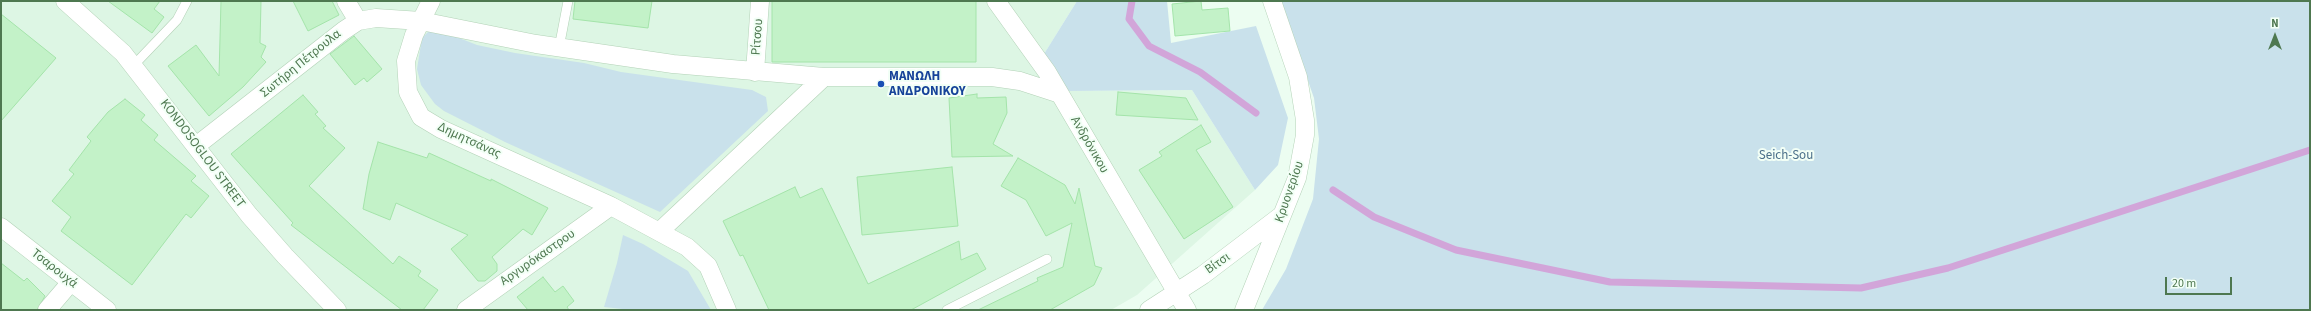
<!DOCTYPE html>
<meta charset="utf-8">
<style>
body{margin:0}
#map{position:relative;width:2311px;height:311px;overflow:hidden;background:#ecfdf1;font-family:"Source Sans 3",sans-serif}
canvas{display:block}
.frame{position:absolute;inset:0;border:2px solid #4e7850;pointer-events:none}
.north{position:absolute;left:2255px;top:16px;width:40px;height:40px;-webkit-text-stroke:3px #f2fff6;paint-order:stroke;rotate:0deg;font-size:11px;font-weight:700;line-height:16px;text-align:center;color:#4e7850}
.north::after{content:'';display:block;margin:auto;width:14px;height:18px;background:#4e7850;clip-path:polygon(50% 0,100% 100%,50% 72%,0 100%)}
.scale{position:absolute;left:2165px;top:277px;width:67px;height:18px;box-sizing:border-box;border:2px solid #4e7850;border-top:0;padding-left:5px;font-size:12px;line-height:14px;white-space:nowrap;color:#4e7850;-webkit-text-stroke:3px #f2fff6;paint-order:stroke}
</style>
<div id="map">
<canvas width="2311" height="311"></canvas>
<div class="frame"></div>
<div class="north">N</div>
<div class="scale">20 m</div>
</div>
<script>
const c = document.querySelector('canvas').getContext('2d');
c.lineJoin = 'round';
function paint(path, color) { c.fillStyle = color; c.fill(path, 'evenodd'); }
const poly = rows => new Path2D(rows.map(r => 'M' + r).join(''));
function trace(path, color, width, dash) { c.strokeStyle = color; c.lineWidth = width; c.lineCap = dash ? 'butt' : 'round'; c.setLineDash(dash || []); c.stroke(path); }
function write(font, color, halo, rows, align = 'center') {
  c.font = font + ' "Source Sans 3",sans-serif'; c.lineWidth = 4; c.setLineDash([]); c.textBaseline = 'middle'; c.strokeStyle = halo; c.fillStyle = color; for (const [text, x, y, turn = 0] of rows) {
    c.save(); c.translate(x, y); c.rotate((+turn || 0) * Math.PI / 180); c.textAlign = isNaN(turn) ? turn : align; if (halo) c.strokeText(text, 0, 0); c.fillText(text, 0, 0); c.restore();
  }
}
const residential = poly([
 [1,1,1077,1,1044,54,1065,91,1192,90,1255,190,1137,295,1111,310,1,310]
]);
const green = poly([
 [1077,1,1167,1,1171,43,1256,26,1288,118,1278,165,1255,190,1192,90,1065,91,1044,54],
 [1280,1,2310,1,2310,310,1262,310,1286,269,1313,199,1319,139,1314,98],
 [433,31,449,34,477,45,515,53,584,63,621,72,752,90,766,97,768,111,660,212,505,142,444,111,435,104,421,85,417,69,422,38,428,32],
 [623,235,643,244,688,271,711,310,632,310,604,307,617,263]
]);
const stream = poly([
 [1132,1,1129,19,1149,46,1200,72,1256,113],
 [1333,190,1374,217,1456,250,1610,282,1861,288,1948,268,2310,150]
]);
const building = poly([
 [108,1,160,1,154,9,164,17,152,33,108,1],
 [221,1,261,1,260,43,266,46,261,57,266,62,243,87,209,116,168,66,196,45,219,76,221,1],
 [293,1,332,1,339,15,308,31,293,1],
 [575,1,652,1,648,28,573,19,575,1],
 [772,1,976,1,976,62,772,62,772,1],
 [1201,1,1202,10,1228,8,1230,31,1175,36,1172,4,1201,1],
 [1,14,56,58,1,121,1,14],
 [354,36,382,69,367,82,364,78,355,85,330,54,354,36],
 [1118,92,1186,98,1198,120,1116,115,1118,92],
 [977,94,977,98,1006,97,1007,113,993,144,1013,156,952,157,949,98,977,94],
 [303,95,318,112,315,114,326,126,323,128,345,148,309,186,393,264,399,256,421,271,418,276,438,290,423,310,402,310,291,225,293,223,231,154,303,95],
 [125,99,145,115,141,120,158,135,154,140,196,176,191,181,209,196,191,218,186,214,132,285,61,231,71,217,52,201,74,174,69,170,91,141,87,137,108,112,125,99],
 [1201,125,1211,142,1196,150,1233,207,1184,239,1139,170,1162,156,1159,152,1201,125],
 [378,142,427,158,429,153,491,181,491,179,548,208,532,235,523,229,492,257,497,264,497,271,485,281,478,281,451,249,468,235,396,203,390,220,363,209,369,174,378,142],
 [1018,158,1065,185,1075,204,1079,188,1095,266,1102,268,1094,285,1050,310,978,310,1038,281,1037,278,1063,267,1072,223,1046,236,1026,200,1001,186,1018,158],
 [952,167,958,226,862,235,857,177,952,167],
 [795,187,800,198,822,188,868,284,959,241,961,260,977,253,986,269,911,310,769,310,743,255,740,256,723,221,795,187],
 [1,263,24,281,27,278,45,296,37,310,1,310,1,263],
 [543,277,555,292,563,286,574,301,567,307,569,310,528,310,517,297,543,277]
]);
const lane = poly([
 [559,48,568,1],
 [134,65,177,20,187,1],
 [947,310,1047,259]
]);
const street = poly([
 [65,1,123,53,249,215,285,256,337,310],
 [346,1,358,21],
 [431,1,414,35,406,61,408,92,421,117,441,129,611,206,687,247,708,266,727,310],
 [996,1,1047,72,1187,310],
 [755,72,760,1],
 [196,146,343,31,358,21,376,18,421,21,536,44,673,64,824,77,992,77,1020,81,1060,94],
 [1,227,107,310],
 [660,231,824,77],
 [47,310,71,282],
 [466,310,611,206],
 [1149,310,1203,275,1282,215],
 [1244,310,1297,178,1305,135,1305,120,1298,77,1272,1]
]);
const markers = [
 [881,84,4,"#1a4fb4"]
];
const streetNames = [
 ["Ρίτσου",758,37,-86],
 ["Σωτήρη Πέτρουλα",301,64,-39],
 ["Δημητσάνας",469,141,25],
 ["Ανδρόνικου",1089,145,60],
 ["KONDOSOGLOU STREET",202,154,53],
 ["Κρυονερίου",1290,192,-71],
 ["Αργυρόκαστρου",538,258,-35],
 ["Βίτσι",1218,264,-35],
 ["Τσαρουχά",54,269,38]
];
const transitNames = [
 ["ΜΑΝΩΛΗ",889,77],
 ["ΑΝΔΡΟΝΙΚΟΥ",889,92]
];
const parkNames = [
 ["Seich-Sou",1786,156]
];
paint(residential, '#ddf6e4');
paint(green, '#c9e1eb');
trace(stream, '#d2a5d9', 7);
paint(building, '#c3f2c8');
trace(building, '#a4e4aa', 1);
trace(lane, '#b3d2b7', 10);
trace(street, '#b3d2b7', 19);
trace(lane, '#fff', 9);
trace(street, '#fff', 18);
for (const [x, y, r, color] of markers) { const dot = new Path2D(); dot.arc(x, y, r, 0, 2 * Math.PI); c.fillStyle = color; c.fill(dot); trace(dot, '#f2fff6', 1.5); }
write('13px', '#4e7850', '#f2fff6', streetNames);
write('bold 13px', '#164399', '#f2fff6', transitNames, 'left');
write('13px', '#4b708a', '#f2fff6', parkNames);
</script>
